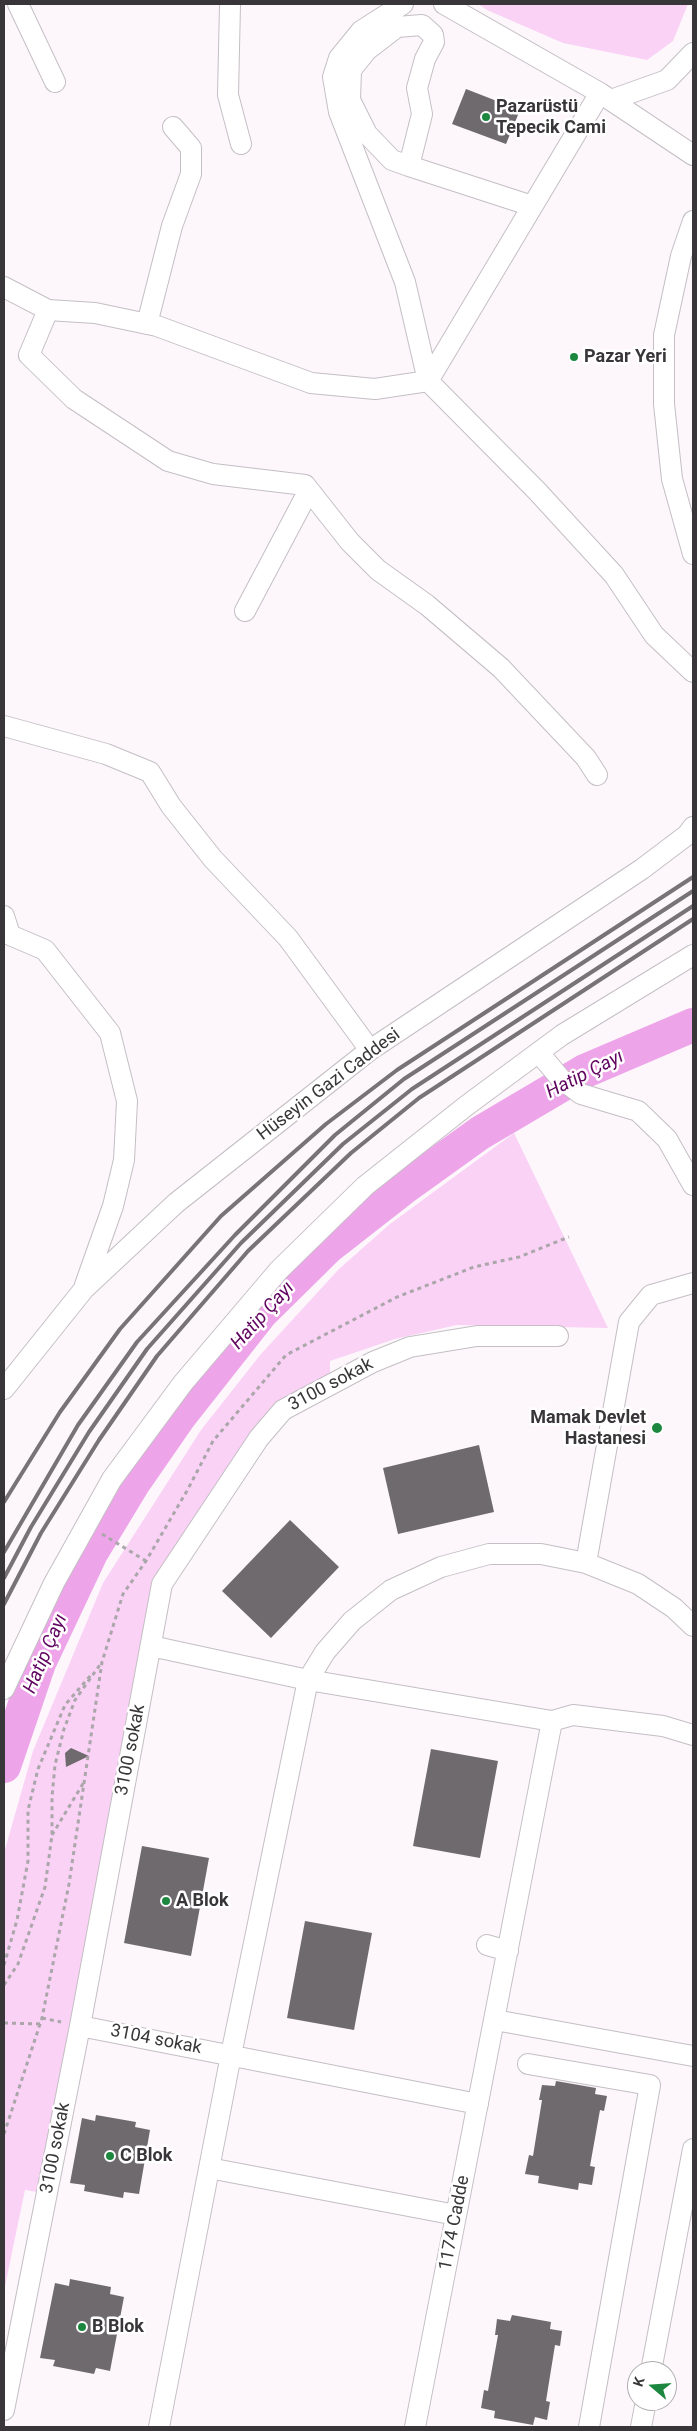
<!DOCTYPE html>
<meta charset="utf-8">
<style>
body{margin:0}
#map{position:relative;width:697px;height:2431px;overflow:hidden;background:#fdf7fc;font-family:Roboto,sans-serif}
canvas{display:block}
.frame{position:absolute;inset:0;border:5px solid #383638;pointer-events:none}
.north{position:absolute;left:627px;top:2361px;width:50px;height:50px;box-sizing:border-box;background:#fff;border:1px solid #afafaf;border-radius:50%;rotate:288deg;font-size:14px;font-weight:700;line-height:20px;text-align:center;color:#383638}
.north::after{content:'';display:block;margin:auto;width:18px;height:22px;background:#1c873e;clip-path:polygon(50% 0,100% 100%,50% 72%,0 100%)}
</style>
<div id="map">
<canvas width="697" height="2431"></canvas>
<div class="frame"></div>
<div class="north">K</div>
</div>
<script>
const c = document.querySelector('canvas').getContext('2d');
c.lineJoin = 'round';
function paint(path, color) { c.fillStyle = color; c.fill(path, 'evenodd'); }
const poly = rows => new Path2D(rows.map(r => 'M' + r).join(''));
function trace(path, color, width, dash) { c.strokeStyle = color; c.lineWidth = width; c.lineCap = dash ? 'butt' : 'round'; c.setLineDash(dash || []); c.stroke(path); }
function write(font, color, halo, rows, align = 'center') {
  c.font = font + ' Roboto,sans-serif'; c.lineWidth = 5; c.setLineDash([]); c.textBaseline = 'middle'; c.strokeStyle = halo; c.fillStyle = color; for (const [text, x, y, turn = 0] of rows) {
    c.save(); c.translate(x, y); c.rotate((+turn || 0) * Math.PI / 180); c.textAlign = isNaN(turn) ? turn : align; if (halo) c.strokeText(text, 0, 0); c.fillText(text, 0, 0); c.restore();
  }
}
const green = poly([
 [478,4,688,4,673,41,647,60,563,43,487,10],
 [514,1133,608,1328,457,1325,395,1339,330,1361,330,1373,275,1404,173,1551,37,2192,25,2190,4,2291,4,1853,33,1751,103,1583,201,1430,261,1354,339,1269,390,1224]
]);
const river = poly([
 [4,1766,39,1663,91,1553,134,1482,179,1417,261,1313,329,1246,402,1189,480,1133,585,1071,693,1025]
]);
const building = poly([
 [466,89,520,110,506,144,452,124],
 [479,1445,494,1512,398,1534,383,1468],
 [290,1520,339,1567,271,1638,222,1591],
 [71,1748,89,1756,66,1767,65,1753],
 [431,1749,498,1761,480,1858,413,1846],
 [142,1846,209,1858,191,1956,124,1943],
 [305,1921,372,1933,354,2030,287,2018],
 [556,2081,596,2088,595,2094,607,2096,604,2111,600,2110,590,2166,595,2167,592,2185,579,2183,578,2190,538,2183,539,2176,525,2174,529,2155,533,2156,542,2100,539,2100,542,2085,555,2086],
 [96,2115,136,2122,135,2127,150,2130,139,2194,124,2192,123,2198,84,2191,85,2185,70,2183,82,2118,95,2121],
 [70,2279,111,2287,110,2294,124,2297,110,2371,96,2368,94,2374,53,2366,55,2360,40,2358,55,2283,69,2286],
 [512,2315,551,2322,550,2329,562,2331,560,2346,555,2345,546,2401,550,2402,547,2420,535,2417,533,2425,494,2418,495,2411,481,2408,484,2390,488,2391,498,2335,495,2335,497,2319,510,2321]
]);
const path = poly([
 [102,1534,146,1561],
 [52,1835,84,1782],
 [4,1965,17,1920,28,1861,28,1810,38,1769,65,1705,91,1675],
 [4,1985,18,1964,45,1887,52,1835,52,1797,55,1765,64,1729,75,1700,102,1662],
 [42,2018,61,2022],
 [4,2023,41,2024],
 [4,2134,42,2018,69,1884,102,1662,123,1594,146,1561,188,1489,213,1441,286,1355,397,1297,474,1267,519,1257,569,1237]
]);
const minor = poly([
 [18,4,55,82],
 [230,4,228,95,241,144],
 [403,4,361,31,339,58,333,77,339,112,405,282,428,381,537,491,614,575,654,635,693,672],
 [444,4,600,93,693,155],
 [611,100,667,80,693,53],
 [409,166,422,114,417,88,425,59,434,42,433,35,422,25,397,27,367,50,351,70,350,100,367,134,392,160,409,166,532,206],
 [693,221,681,256,664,335,664,404,672,479,693,554],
 [4,287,48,310,95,313,157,326,311,383,375,389,428,381],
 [48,310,29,355,74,399,168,461,213,474,305,485,350,542,378,570,427,605,501,668,586,758,597,775],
 [147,324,172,226,191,174,191,148,173,127],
 [428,381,600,93],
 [245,611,309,490],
 [4,726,106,754,150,772,171,806,213,859,288,938,370,1050],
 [4,916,10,935,45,950,110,1033,127,1101,124,1160,113,1206,85,1285],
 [539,1053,561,1079,581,1094,638,1111,667,1139,693,1185],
 [693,1283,651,1295,629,1322,586,1563,638,1584,674,1608,693,1626],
 [4,1389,84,1289,176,1203,370,1050,642,869,687,835,693,827],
 [151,1646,308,1680,552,1721,573,1715,663,1726,693,1735],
 [4,1689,54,1583,112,1479,183,1383,279,1270,365,1186,466,1106,562,1035,693,955],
 [487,1945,508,1951],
 [495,2020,693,2056],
 [80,2026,478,2104],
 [528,2064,650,2085,589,2427],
 [209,2168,456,2215],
 [651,2371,693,2149],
 [4,2410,80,2026,162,1584,259,1438,283,1410,373,1362,410,1347,477,1336,558,1336],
 [159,2427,231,2055,308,1680,325,1652,352,1621,391,1590,441,1567,489,1554,541,1554,586,1563],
 [415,2427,552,1721],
 [641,2427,646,2401]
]);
const rail = poly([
 [4,1502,60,1412,120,1329,221,1216,326,1124,397,1070,693,877],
 [4,1552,78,1425,137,1342,235,1235,335,1135,404,1079,693,891],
 [4,1578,31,1527,89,1432,147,1349,241,1243,343,1144,412,1089,693,906],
 [4,1604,41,1533,99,1440,157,1356,248,1251,351,1153,419,1098,693,919]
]);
const markers = [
 [486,117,5,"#1c873e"],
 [574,357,5,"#1c873e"],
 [657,1428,6,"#1c873e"],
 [166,1901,5,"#1c873e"],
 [110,2156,5,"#1c873e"],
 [82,2327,5,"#1c873e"]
];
const poiNames = [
 ["Pazarüstü",496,107],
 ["Tepecik Cami",496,128],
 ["Pazar Yeri",584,357],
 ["Mamak Devlet",646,1418,"right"],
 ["Hastanesi",646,1439,"right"],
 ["A Blok",176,1901],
 ["C Blok",120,2156],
 ["B Blok",92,2327]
];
const streetNames = [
 ["Hüseyin Gazi Caddesi",329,1085,-37],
 ["3100 sokak",331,1385,-28],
 ["3100 sokak",131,1750,-79],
 ["3104 sokak",156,2040,11],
 ["3100 sokak",56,2148,-79],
 ["1174 Cadde",455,2223,-79]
];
const waterNames = [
 ["Hatip Çayı",585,1075,-27],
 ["Hatip Çayı",263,1316,-48],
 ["Hatip Çayı",46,1654,-67]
];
paint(green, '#f9d2f5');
trace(river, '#eea4e9', 34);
paint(building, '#6f6a6e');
trace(minor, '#c4bfc4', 22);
trace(path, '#aba6aa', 3, [4, 4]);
trace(minor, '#fff', 20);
trace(rail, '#777376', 4);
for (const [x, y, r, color] of markers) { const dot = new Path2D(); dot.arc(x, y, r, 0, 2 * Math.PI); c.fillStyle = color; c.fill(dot); trace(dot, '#fff', 2); }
write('bold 18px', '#383638', '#fff', poiNames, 'left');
write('18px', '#383638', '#fff', streetNames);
write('italic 19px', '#60045f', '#fff', waterNames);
</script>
